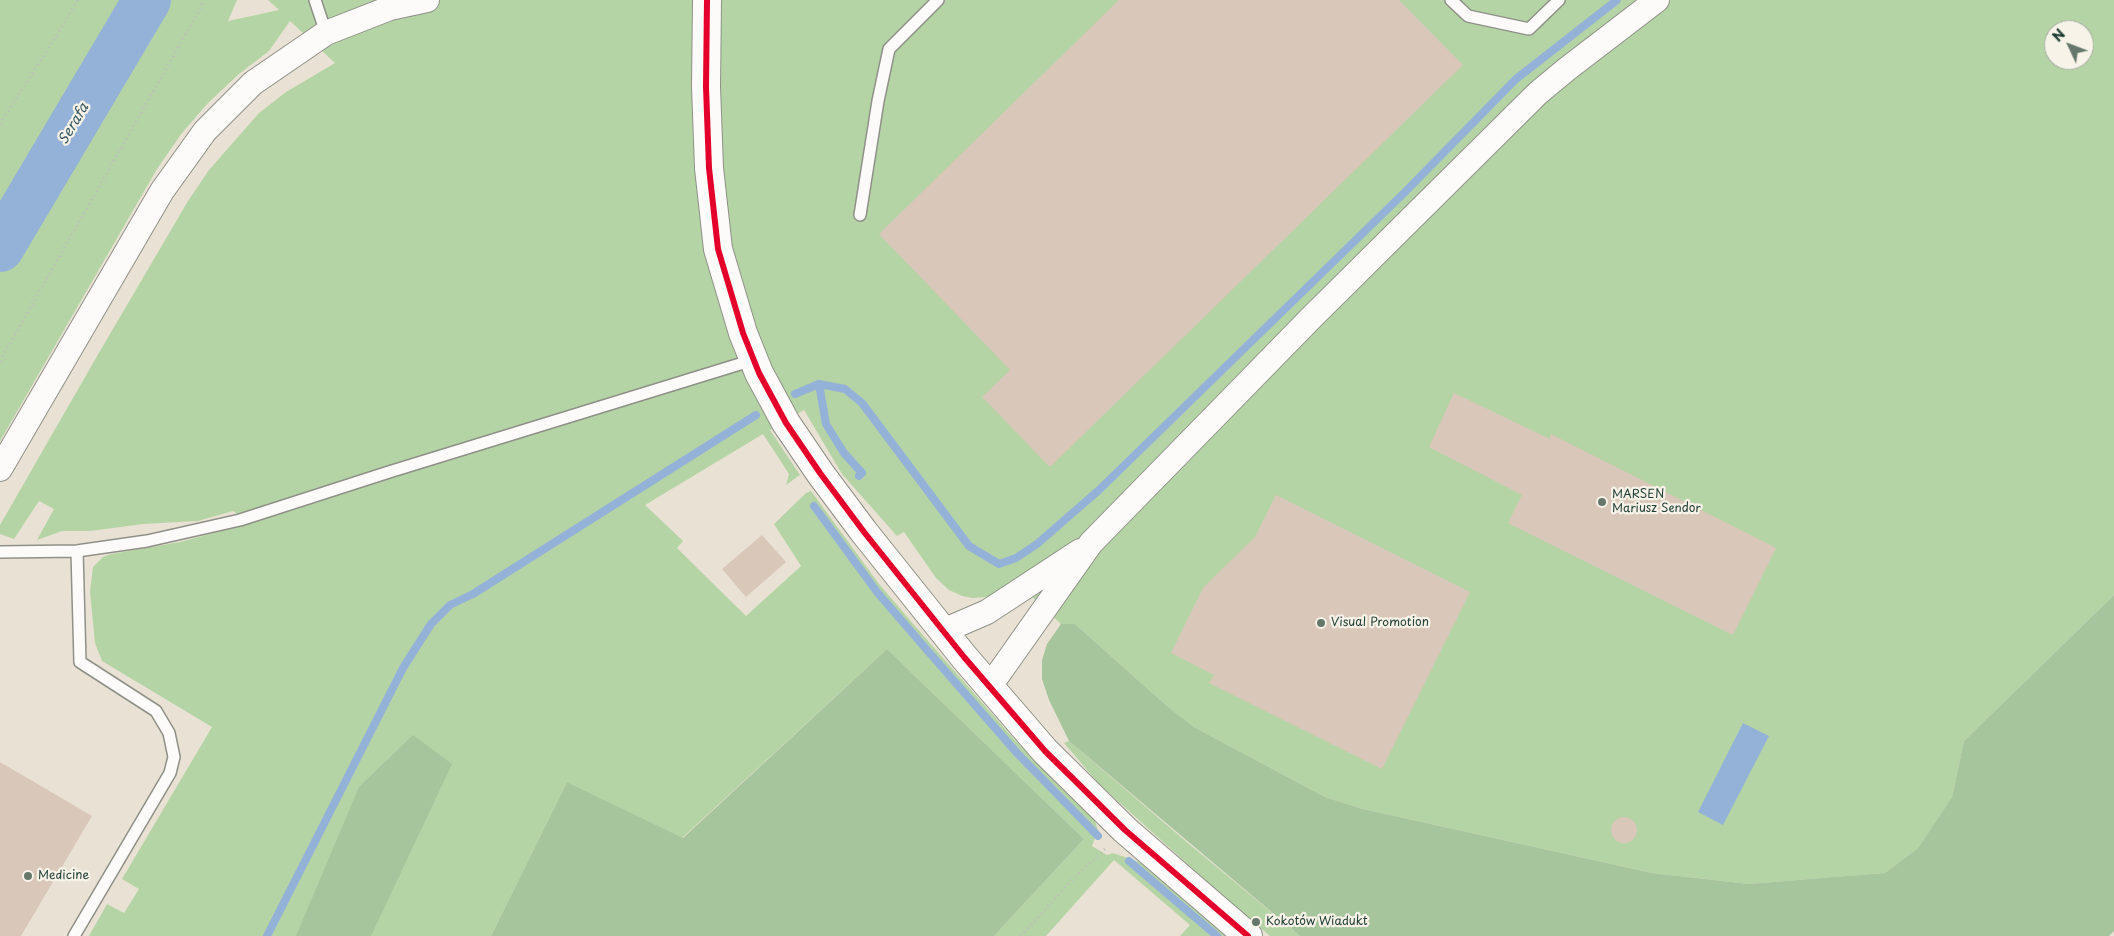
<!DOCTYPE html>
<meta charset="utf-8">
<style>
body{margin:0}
#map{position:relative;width:2114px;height:936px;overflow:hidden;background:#e9e2d4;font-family:"Playpen Sans",sans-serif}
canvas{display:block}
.north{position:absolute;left:2044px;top:20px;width:50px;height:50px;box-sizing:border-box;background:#f7f3e8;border:1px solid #a1aaa0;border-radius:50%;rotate:313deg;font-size:14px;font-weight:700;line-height:20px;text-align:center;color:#1f3d34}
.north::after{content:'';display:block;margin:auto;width:18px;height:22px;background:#66776c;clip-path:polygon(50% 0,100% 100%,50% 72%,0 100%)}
</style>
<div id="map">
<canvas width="2114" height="936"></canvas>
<div class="north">N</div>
</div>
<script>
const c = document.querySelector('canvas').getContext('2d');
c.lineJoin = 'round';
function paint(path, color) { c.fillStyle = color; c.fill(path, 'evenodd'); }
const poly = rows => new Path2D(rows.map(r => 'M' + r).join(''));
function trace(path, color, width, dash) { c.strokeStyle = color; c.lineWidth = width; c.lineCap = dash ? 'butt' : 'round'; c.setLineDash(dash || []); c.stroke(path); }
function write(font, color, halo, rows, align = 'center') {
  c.font = font + ' "Playpen Sans",sans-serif'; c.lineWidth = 4.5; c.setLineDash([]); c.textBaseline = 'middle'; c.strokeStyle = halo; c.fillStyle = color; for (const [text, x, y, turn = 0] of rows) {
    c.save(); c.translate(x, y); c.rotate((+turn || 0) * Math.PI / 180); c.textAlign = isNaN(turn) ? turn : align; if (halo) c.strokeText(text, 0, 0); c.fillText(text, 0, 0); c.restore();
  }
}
const green = poly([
 [0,0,237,0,228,21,279,10,268,0,2114,0,2114,595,1964,741,1952,797,1918,848,1885,873,1749,884,1652,873,1363,809,1325,797,1194,727,1167,706,1075,624,1061,624,1016,582,999,594,987,597,973,598,962,596,949,590,936,578,904,532,897,536,842,474,804,410,770,430,800,475,786,485,789,474,763,434,645,505,683,541,677,548,746,616,801,566,774,524,806,493,811,491,879,584,915,626,1015,740,1095,821,1098,830,1092,846,1107,855,1113,853,1142,863,1229,936,1180,936,1190,925,1114,860,1046,936,994,936,1084,839,887,649,682,838,567,782,491,936,89,936,107,904,124,913,139,889,122,879,212,727,102,661,95,643,90,592,93,567,103,557,111,554,180,542,250,523,233,511,198,521,143,524,90,531,62,531,37,540,54,509,39,501,14,539,0,534,0,525,100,351,188,201,209,170,259,113,286,92,335,63,290,21,269,51,239,74,208,103,182,133,157,169,0,441],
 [2054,30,2084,30,2084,60,2054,60],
 [1069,741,1189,844,1300,936,1270,936,1235,907,1099,784,1064,743]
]);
const forest = poly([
 [2114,595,2114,931,2109,936,1300,936,1069,741,1049,700,1042,679,1042,660,1047,644,1061,624,1075,624,1167,706,1194,727,1325,797,1363,809,1652,873,1749,884,1834,877,1885,873,1918,848,1952,797,1964,741],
 [887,649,1084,839,994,936,491,936,567,782,683,838],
 [413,735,452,764,371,936,296,936,359,787]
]);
const water = poly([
 [1743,723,1769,736,1723,825,1698,812]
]);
const stream = poly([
 [819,384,826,424,844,453,862,473,859,476],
 [795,394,819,384,845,389,862,403,969,546,999,564,1016,558,1037,544,1099,490,1404,193,1516,79,1617,0],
 [814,506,877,592,920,642,1017,753,1098,836],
 [1129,861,1217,936],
 [267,936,403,668,431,624,450,605,473,594,756,415]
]);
const river = poly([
 [0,248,147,0]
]);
const building = poly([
 [1119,0,1399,0,1463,65,1050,467,982,397,1010,370,879,234],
 [1454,393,1550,439,1551,434,1776,548,1733,635,1508,523,1522,495,1429,447],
 [1276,495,1470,592,1382,769,1209,683,1214,675,1171,653,1203,588,1255,537],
 [762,535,786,562,746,597,722,569],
 [0,762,92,816,21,936,0,936],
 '1611 830a13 13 0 1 1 26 0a13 13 0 1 1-26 0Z'
]);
const path = poly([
 [0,124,65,22,77,0],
 [0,361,205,0],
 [1021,936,1069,883,1107,847]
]);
const lane = poly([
 [315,0,326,33],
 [1451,0,1468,16,1529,29,1559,0],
 [860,215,878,101,889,49,938,0],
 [0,552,77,551,147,541,240,520,389,472,753,360],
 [74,936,170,773,174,757,169,733,156,711,80,662,77,551]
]);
const street = poly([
 [0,469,162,191,205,131,253,83,326,33,390,8,427,0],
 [943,631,987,612,1080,551],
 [990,686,1091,543,1311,318,1538,93,1567,69,1657,0]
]);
const secondary = poly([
 [707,0,706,87,709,168,718,249,743,333,759,373,786,423,820,473,864,532,964,657,1045,751,1125,830,1248,936]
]);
const bus1 = poly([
 [707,0,706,87,709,168,718,249,743,333,759,373,786,423,820,473,864,532,964,657,1045,751,1125,830,1248,936]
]);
const markers = [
 [1602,502,5,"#66776c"],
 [1321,623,5,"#66776c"],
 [28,876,5,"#66776c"],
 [1256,922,5,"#66776c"]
];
const poiNames = [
 ["MARSEN",1612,495],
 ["Mariusz Sendor",1612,509],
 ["Visual Promotion",1331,623],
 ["Medicine",38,876],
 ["Kokotów Wiadukt",1266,922]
];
const waterNames = [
 ["Serafa",74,124,-59]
];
paint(green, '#b5d4a5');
paint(forest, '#a6c59c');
paint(water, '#94b2d7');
trace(stream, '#94b2d7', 8);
trace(river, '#94b2d7', 48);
paint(building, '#d9c7b9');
trace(lane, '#8f9188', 14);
trace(street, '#8f9188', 26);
trace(secondary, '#8f9188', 30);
trace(path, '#bdbebb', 3, [1, 4]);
trace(lane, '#fcfbf9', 11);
trace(street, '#fcfbf9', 24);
trace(secondary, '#fcfbf9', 28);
trace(bus1, '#e4002b', 6);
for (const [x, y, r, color] of markers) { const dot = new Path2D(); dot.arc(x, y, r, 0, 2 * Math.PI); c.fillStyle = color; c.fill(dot); trace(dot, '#f7f3e8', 2); }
write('12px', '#1f3d34', '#f7f3e8', poiNames, 'left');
write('italic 14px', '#375a65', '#f7f3e8', waterNames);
</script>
